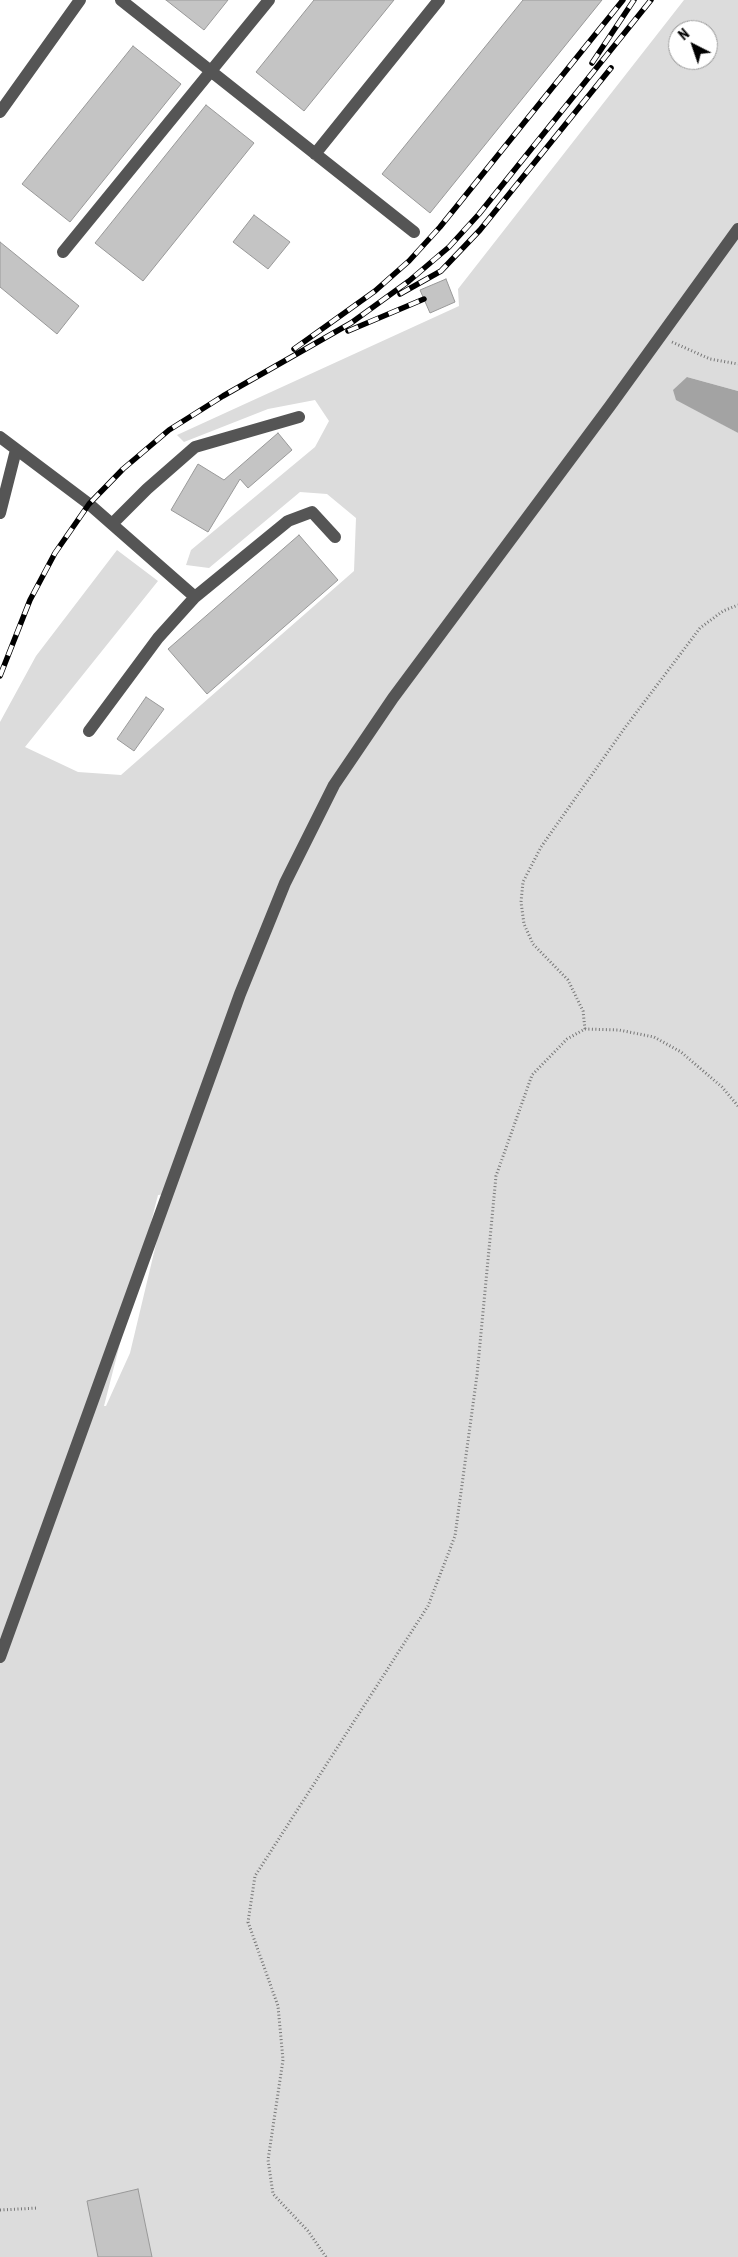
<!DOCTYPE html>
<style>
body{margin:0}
#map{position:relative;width:738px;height:2257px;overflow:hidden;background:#fff;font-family:"Roboto Condensed",sans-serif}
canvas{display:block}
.north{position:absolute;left:668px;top:20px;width:50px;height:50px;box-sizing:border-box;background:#fff;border:1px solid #999;border-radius:50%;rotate:319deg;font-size:14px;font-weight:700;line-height:20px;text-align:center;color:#000}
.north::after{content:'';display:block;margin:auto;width:18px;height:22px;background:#000;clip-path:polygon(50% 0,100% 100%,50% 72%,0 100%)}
</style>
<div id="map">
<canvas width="738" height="2257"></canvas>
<div class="north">N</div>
</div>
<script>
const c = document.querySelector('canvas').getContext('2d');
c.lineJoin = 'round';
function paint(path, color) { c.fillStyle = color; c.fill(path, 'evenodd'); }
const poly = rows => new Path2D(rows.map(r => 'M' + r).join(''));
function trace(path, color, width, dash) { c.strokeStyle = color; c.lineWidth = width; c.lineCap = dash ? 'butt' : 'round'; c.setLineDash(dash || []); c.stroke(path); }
const green = poly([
 [684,0,738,0,738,391,687,377,711,418,738,433,738,2257,0,2257,0,722,36,656,117,550,158,581,25,747,78,772,121,775,354,571,356,518,327,494,300,492,209,568,186,565,191,550,315,447,329,421,315,400,268,409,184,442,177,435,459,306,458,289],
 [678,30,708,30,708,60,678,60],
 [168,1194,130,1353,106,1406,104,1406,158,1195]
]);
const water = poly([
 [687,377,738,391,738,433,676,400,673,390]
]);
const building = poly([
 [166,0,228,0,204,30,166,0],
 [314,0,394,0,304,111,256,72,314,0],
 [523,0,602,0,430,213,382,174,523,0],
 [133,46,181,84,70,222,22,184,133,46],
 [206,105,254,143,143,281,95,243,206,105],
 [254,215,290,242,268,269,233,242,254,215],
 [0,242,79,306,57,334,0,287,0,242],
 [446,279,455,302,430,313,420,290,446,279],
 [278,433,292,450,248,488,240,479,208,532,171,510,198,464,224,480,278,433],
 [299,535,338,580,207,694,168,649,299,535],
 [146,697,164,709,134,751,117,739,146,697],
 [138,2189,152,2257,98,2257,87,2201,138,2189]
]);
const path = poly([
 [672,342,710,359,738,364],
 [585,1029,583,1011,568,980,533,944,524,924,521,902,523,882,541,847,624,729,700,628,723,611,738,605],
 [0,2210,38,2208],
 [326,2257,308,2231,273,2194,268,2160,283,2060,278,2006,248,1922,255,1876,428,1606,455,1536,477,1375,496,1176,532,1075,567,1039,585,1029,619,1030,654,1037,681,1052,722,1087,738,1106]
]);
const minor = poly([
 [121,0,414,232],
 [0,112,80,0],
 [315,154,439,0],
 [63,252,269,0],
 [0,437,89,504,195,597,288,521,312,512,335,537],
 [0,513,16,450],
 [112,524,147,489,195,447,299,417],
 [89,731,158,638,195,597],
 [0,1657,240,994,285,883,334,785,393,698,610,406,738,229]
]);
const rail = poly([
 [592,63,634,0],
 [400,294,441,271,480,230,611,68],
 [348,331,424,299],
 [294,349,375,291,409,261,440,227,623,0],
 [0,676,30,600,55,553,89,504,123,469,169,430,223,396,351,323,409,281,449,247,479,214,651,0]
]);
paint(green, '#dcdcdc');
paint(water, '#a3a3a3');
paint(building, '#c4c4c4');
trace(building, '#999', 1);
trace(path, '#777', 3, [1, 2.5]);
trace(minor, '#555', 12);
trace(rail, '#000', 5.5);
trace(rail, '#fff', 4, [11]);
</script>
